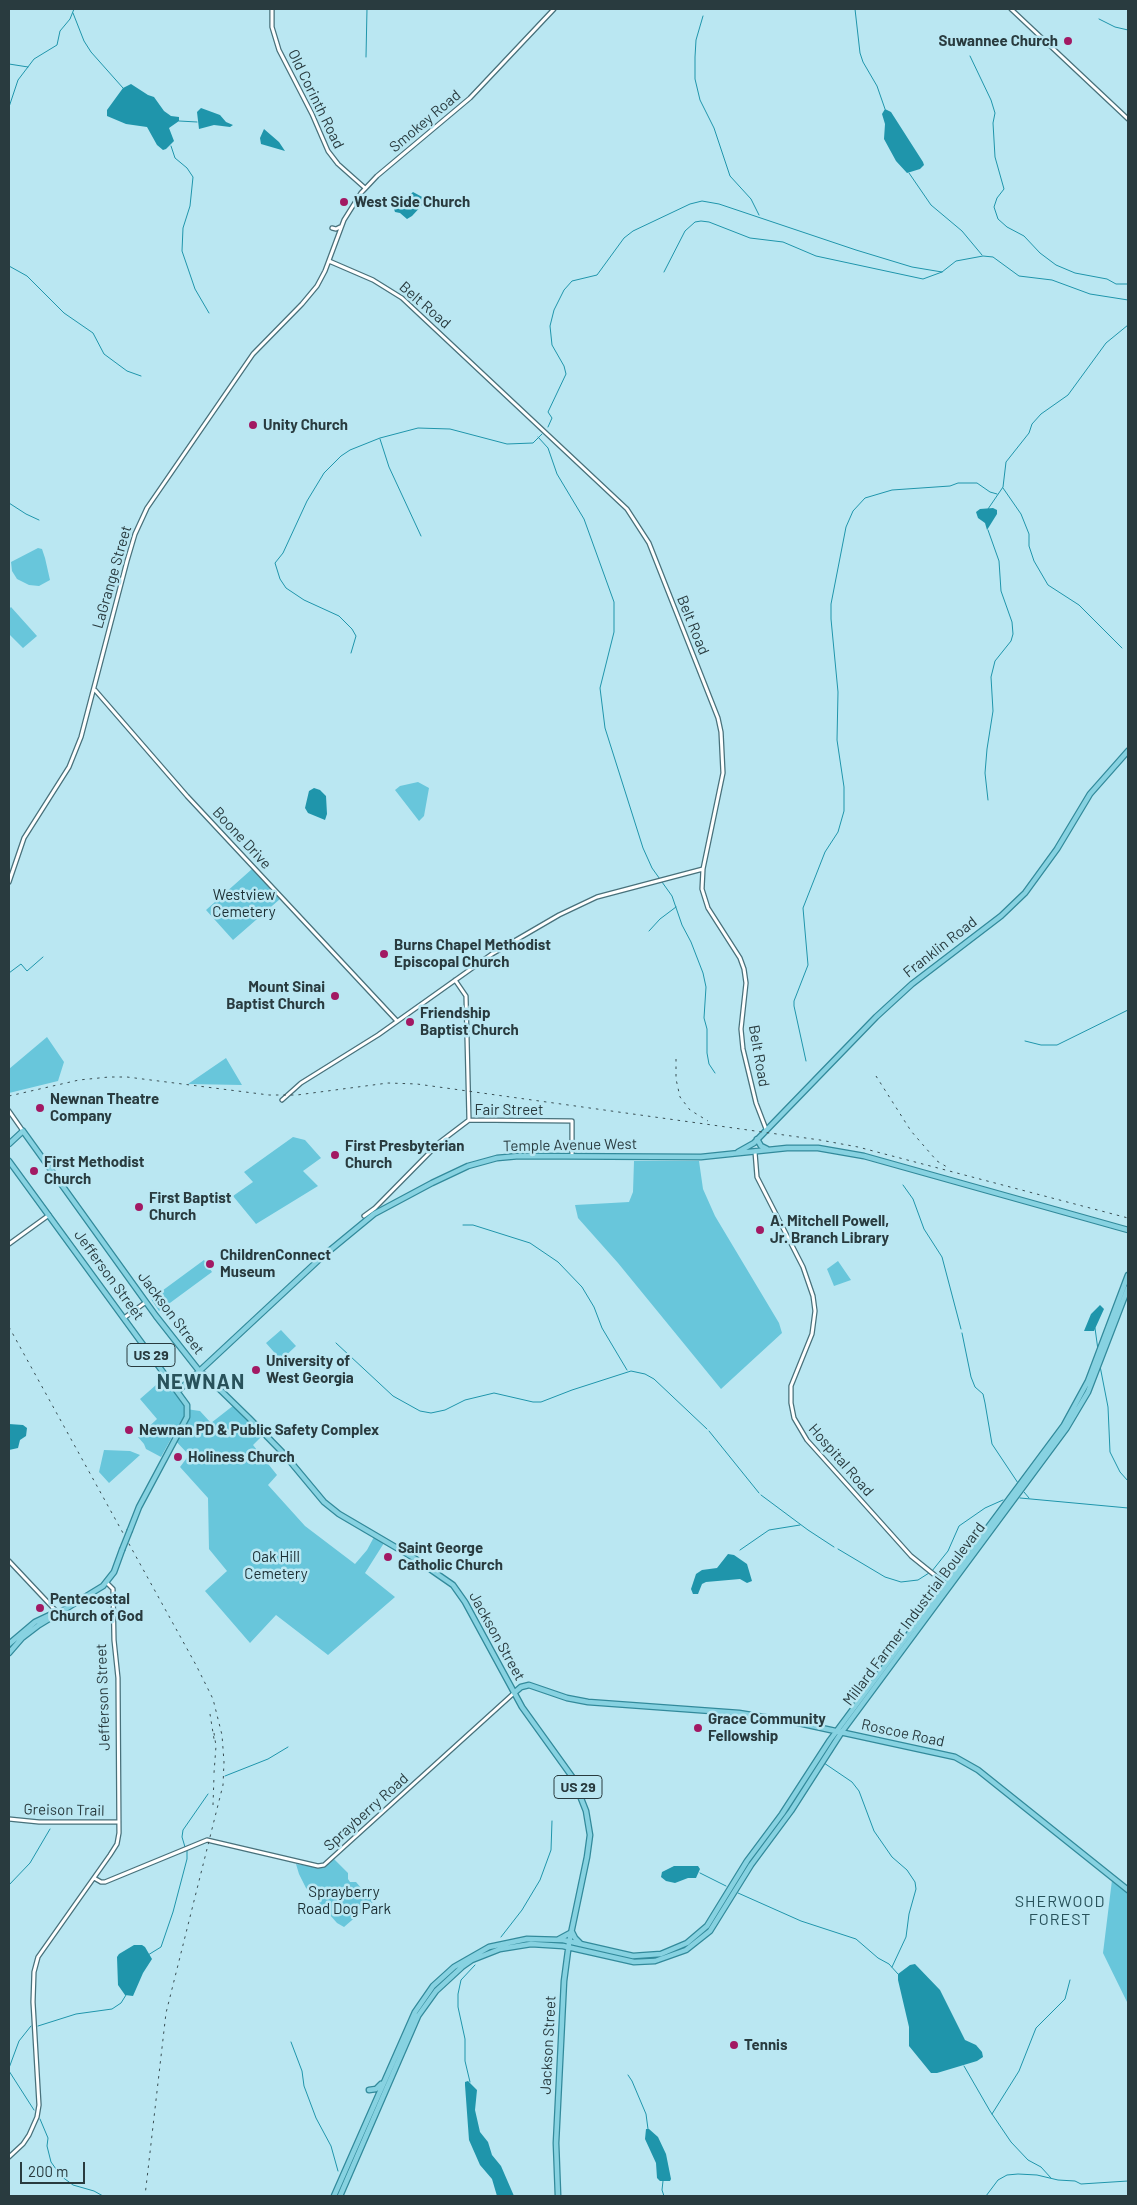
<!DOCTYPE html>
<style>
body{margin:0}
#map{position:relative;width:1137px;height:2205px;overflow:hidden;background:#bae7f2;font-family:Barlow,sans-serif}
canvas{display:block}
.frame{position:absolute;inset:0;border:10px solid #293b3f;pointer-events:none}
.scale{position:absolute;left:20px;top:2162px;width:65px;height:22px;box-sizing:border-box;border:2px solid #293b3f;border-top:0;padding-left:6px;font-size:15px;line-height:18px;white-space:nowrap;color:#293b3f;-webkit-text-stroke:4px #bae7f2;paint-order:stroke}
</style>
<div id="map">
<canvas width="1137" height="2205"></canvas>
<div class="frame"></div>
<div class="scale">200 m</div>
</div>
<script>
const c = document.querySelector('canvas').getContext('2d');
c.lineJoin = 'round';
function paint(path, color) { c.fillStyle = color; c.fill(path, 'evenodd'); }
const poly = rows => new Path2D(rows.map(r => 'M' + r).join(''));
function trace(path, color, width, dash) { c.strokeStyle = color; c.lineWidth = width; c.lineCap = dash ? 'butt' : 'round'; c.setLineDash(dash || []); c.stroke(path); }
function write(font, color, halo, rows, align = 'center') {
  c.font = font + ' Barlow,sans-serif'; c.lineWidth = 5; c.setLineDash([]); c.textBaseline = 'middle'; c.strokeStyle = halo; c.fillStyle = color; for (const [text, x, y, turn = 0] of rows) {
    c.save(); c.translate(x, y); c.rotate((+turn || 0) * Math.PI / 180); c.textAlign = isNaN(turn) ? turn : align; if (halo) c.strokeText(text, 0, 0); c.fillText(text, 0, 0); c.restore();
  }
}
const green = poly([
 [38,548,42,549,45,558,50,580,39,586,29,585,17,579,12,571,11,562],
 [11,607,37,636,23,648,9,634,9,609],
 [418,782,429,788,424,816,419,821,395,790,400,786],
 [252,869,280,899,233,940,206,910],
 [47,1037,64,1062,58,1081,9,1093,9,1069],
 [226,1058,242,1085,188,1084],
 [293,1137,305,1140,321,1158,303,1171,318,1186,256,1224,233,1196,253,1182,244,1172],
 [634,1161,699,1161,703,1189,715,1216,779,1323,782,1333,721,1389,618,1263,578,1218,575,1205,629,1202,633,1192],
 [204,1260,212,1272,159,1311,151,1299],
 [838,1261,851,1280,834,1286,827,1269],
 [281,1330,296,1346,281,1360,266,1343],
 [164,1378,184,1402,186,1409,200,1411,211,1423,234,1405,263,1435,253,1445,277,1475,268,1485,305,1526,355,1564,367,1550,374,1537,384,1543,365,1573,395,1597,328,1655,276,1615,250,1643,205,1591,227,1571,209,1549,208,1498,180,1467,189,1455,172,1437,161,1457,146,1449,144,1444,138,1437,157,1419,140,1399],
 [104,1450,130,1451,140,1455,109,1483,99,1472],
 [334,1859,348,1873,348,1879,350,1882,356,1882,373,1902,344,1927,337,1923,306,1888,299,1874,296,1864,323,1868],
 [1112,1880,1128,1893,1128,2004,1103,1953]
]);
const water = poly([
 [131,84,148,95,154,97,164,111,171,116,179,117,179,121,169,128,174,141,166,149,163,150,157,145,147,127,126,124,107,116,107,110,123,88],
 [201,108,220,115,226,122,233,125,230,127,214,125,199,129,197,112],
 [885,109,891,112,923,162,924,165,920,169,907,173,896,161,884,139,885,124,882,114],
 [264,129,279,142,285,151,261,144,260,138],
 [413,192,424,198,425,202,412,216,407,219,400,213,395,212,394,209],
 [993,508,997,510,997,514,987,530,985,523,978,518,976,512,980,509],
 [314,788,320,790,326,796,327,814,325,820,308,813,305,808,309,791],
 [1100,1305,1104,1309,1094,1331,1084,1331,1091,1314],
 [9,1424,23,1425,27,1428,26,1436,20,1440,18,1448,9,1450],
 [728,1554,734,1555,747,1564,752,1581,747,1583,740,1579,706,1582,702,1584,698,1594,693,1594,691,1589,696,1574,702,1570,717,1568],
 [674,1866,698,1866,700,1869,696,1878,688,1878,675,1883,666,1881,661,1877,662,1872],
 [134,1945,142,1945,145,1947,152,1959,143,1973,133,1996,125,1995,118,1985,117,1957,119,1954],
 [915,1964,940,1990,965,2040,976,2045,982,2052,983,2057,977,2061,937,2073,931,2073,909,2046,909,2027,898,1980,898,1974,910,1965],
 [468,2081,477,2090,475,2110,480,2132,488,2142,492,2155,501,2166,514,2196,497,2196,492,2179,480,2165,469,2140,465,2085,465,2082],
 [646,2129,649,2129,658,2137,666,2154,671,2179,670,2181,660,2181,657,2178,656,2163,645,2139]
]);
const stream = poly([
 [855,9,860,53,863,62,877,86,885,109],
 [73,13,84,41,91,52,123,88],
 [703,16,696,40,695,57,695,79,700,100,714,128,730,176,751,199,759,215],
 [1099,19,1115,27,1128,30],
 [970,56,991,100,995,113,993,123,995,157,1004,189,997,198,994,207,998,219,1007,227,1024,236,1040,253,1056,265,1075,273,1107,279,1116,284,1128,284],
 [366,57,367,9],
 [9,64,28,67],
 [9,107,18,80,34,59,57,45,60,31,70,19,74,9],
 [179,121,197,122],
 [171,146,175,158,187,168,193,177,190,206,183,228,182,251,195,289,209,313],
 [909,173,931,205,962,231,982,255],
 [9,266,27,276,64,313,93,333,104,354,127,371,141,376],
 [664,272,685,231,695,222,701,221,709,222,750,238,783,242,816,256,923,279,942,272,956,261,983,256,993,257,1019,276,1052,280,1090,294,1128,300],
 [548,427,552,418,548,412,566,374,564,366,552,345,550,326,554,310,564,290,572,281,597,275,624,238,633,231,690,204,702,201,719,204,856,250,912,267,942,272],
 [538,437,548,448,557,474,584,519,614,602,614,632,600,688,605,728,643,848,652,868,672,896,682,925,691,942,703,973,706,987,704,1018,707,1029,707,1053,709,1064,715,1073],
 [380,439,389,467,421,536],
 [1003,488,1021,514,1029,534,1029,546,1034,561,1048,585,1079,605,1122,648],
 [9,503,26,514,39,520],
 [988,509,1003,487,1006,462,1029,433,1032,424,1041,414,1068,395,1106,343,1128,325],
 [988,530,999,561,1001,591,1012,622,1013,634,1011,641,995,661,991,677,993,711,987,749,985,773,988,800],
 [351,653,356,636,352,629,339,616,304,600,286,588,280,579,275,563,283,553,307,501,324,473,341,456,350,450,380,438,418,428,450,429,507,444,533,443,542,434],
 [649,931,660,919,676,907],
 [9,973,21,964,27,971,43,957],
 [1025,1041,1041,1045,1057,1045,1128,1010],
 [806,1061,794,1006,794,1001,808,965,803,908,825,852,838,832,844,811,844,787,837,740,838,692,831,619,831,604,846,527,853,511,865,498,892,490,950,486,958,483,977,483,990,492,997,494],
 [903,1185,913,1199,924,1229,942,1257,961,1329],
 [463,1225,473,1225,530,1243,558,1262,582,1287,594,1307,602,1328,627,1370],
 [1095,1328,1098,1350],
 [962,1333,971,1377,975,1387,983,1394,985,1403,992,1444,1018,1483],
 [336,1343,393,1396,420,1411,431,1413,445,1410,465,1400,494,1393,533,1402,541,1402,572,1390,631,1371,645,1374,654,1379,707,1429],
 [1100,1366,1108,1407,1110,1452,1120,1472,1128,1481],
 [709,1431,759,1493],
 [1024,1492,1029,1498],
 [761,1495,808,1530,834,1547],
 [1020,1498,1128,1508],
 [838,1549,885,1577,901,1582,918,1580,929,1573],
 [740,1550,769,1530,800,1525],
 [932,1571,948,1551,959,1526,985,1508,1003,1500],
 [824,1763,852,1782,859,1791,874,1831,892,1857,907,1870,915,1882,916,1889,909,1914,906,1937,892,1967],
 [225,1776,268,1759,288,1747],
 [185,1847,182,1837,183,1830,208,1794],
 [700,1873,726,1886],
 [9,1885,30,1863,50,1829],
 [738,1893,801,1921,856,1939,878,1958,889,1964,898,1974],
 [501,1937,522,1910,540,1880,551,1850,552,1821],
 [148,1955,161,1947,173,1912,187,1859,187,1850],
 [38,2026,76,2014,112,2009,121,2003,126,1995],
 [291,2042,302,2071,304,2086,316,2118,331,2146,338,2171],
 [964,2066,990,2111,1011,2142,1028,2160,1041,2167,1051,2178],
 [9,2068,19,2041,31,2026],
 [9,2071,34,2110],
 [628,2075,632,2081,646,2114,648,2129],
 [470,2082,465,2061,465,2039,458,2007,458,1994,461,1980,475,1965],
 [992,2114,1019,2071,1036,2028,1065,1999,1070,1980],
 [40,2119,48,2138,47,2146,51,2162,61,2176,73,2185,94,2191,103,2196],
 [663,2181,662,2190,664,2196],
 [986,2196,998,2180,1007,2175,1018,2174,1037,2175,1058,2180,1075,2181,1081,2184,1128,2181]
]);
const minor = poly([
 [272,9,272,27,279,50,312,114,328,151,338,164,365,188],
 [1011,9,1128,119],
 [332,228,336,229,340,227],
 [329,261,373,280,402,298,627,509,649,543,718,718,721,732,723,773,703,869,702,889,708,908,740,958,744,969,746,983,741,1029,743,1049,756,1103,766,1129],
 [95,690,187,796,397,1021],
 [9,882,24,838,69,767,81,737,127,561,135,534,147,508,253,354,302,304,317,286,325,271,344,220,361,193,377,176,470,98,554,9],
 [455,980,466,996,469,1120],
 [282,1100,301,1083,378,1035,492,954,559,915,597,897,703,869],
 [9,1111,23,1131],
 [755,1152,757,1177,803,1267,813,1296,815,1311,812,1334,791,1386,791,1403,794,1418,807,1440,911,1556,947,1585],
 [364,1216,375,1208,440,1142,469,1120,572,1121,572,1156],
 [9,1244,49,1215],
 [124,1318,146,1302],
 [9,1561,57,1612],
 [9,1819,39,1822,119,1822],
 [94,1878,101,1882,105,1882,207,1840,318,1866,324,1865,514,1693],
 [9,2157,23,2144,29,2135,37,2117,39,2105,33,2002,34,1972,38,1957,110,1855,117,1844,119,1833,118,1678,114,1640,113,1589,107,1583]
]);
const major = poly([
 [757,1139,761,1146,767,1149],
 [9,1144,23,1131,156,1316,200,1372,206,1376,249,1418,284,1454,324,1502,339,1514,414,1558,453,1585,465,1602,522,1707,573,1778,586,1811,590,1835,587,1857,569,1943,564,1981,556,2143,558,2196],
 [738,1152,754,1143,876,1017,912,984,1001,916,1025,893,1057,849,1090,794,1128,751],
 [9,1161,187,1405,187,1417,139,1507,130,1530],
 [178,1391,323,1256,374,1214,432,1183,468,1166,497,1158,519,1156,701,1157,787,1148,818,1148,864,1156,1128,1230],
 [939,1591,939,1580,949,1576],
 [9,1644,35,1622,54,1613],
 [9,1653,22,1638,39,1625,103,1586,114,1572,122,1550],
 [514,1693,521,1687,529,1685,567,1698,588,1702,739,1713,794,1722,955,1757,978,1770,1128,1890],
 [559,1939,572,1932,575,1938,580,1943],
 [369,2090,376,2089,381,2084],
 [334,2196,415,2012,433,1986,454,1967,489,1947,527,1939,563,1940,633,1956,661,1954,687,1943,707,1926,747,1861,782,1814,830,1740,1064,1425,1088,1381,1128,1275],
 [340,2196,418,2016,436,1991,462,1967,472,1960,500,1949,531,1944,563,1946,634,1962,655,1961,686,1950,710,1931,751,1865,791,1811,841,1733,1066,1429,1088,1392,1128,1288]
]);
const rail = poly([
 [676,1059,676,1079,680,1097,690,1110,708,1121],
 [876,1076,911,1131,937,1161,947,1167],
 [9,1096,79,1080,109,1077,127,1077,269,1095,297,1095,388,1083,417,1084,820,1140,858,1147,1128,1218],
 [9,1327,196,1665,213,1699,222,1735,224,1762,223,1785,166,2013,145,2196],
 [210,1714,214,1739],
 [214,1733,216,1746,214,1773],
 [213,1805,214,1776]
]);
const majorBridge = poly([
 [122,1550,130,1530]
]);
const markers = [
 [1068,41,5,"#a21963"],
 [344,202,5,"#a21963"],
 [253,425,5,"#a21963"],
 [384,954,5,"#a21963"],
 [335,996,5,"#a21963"],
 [410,1022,5,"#a21963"],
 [40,1108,5,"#a21963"],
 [335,1155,5,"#a21963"],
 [34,1171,5,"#a21963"],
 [139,1207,5,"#a21963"],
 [760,1230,5,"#a21963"],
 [210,1264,5,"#a21963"],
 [256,1370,5,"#a21963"],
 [129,1430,5,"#a21963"],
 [178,1457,5,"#a21963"],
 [388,1557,5,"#a21963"],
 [40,1608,5,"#a21963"],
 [698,1728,5,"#a21963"],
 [734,2045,5,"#a21963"]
];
const shields = [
 [151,1355,48],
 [578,1787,48]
];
const shieldNames = [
 ["US 29",151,1355],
 ["US 29",578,1787]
];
const poiNames = [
 ["Suwannee Church",1058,41,"right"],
 ["West Side Church",354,202],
 ["Unity Church",263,425],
 ["Burns Chapel Methodist",394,945],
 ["Episcopal Church",394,962],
 ["Mount Sinai",325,987,"right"],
 ["Baptist Church",325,1004,"right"],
 ["Friendship",420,1013],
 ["Baptist Church",420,1030],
 ["Newnan Theatre",50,1099],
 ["Company",50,1116],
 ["First Presbyterian",345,1146],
 ["Church",345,1163],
 ["First Methodist",44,1162],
 ["Church",44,1179],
 ["First Baptist",149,1198],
 ["Church",149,1215],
 ["A. Mitchell Powell,",770,1221],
 ["Jr. Branch Library",770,1238],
 ["ChildrenConnect",220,1255],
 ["Museum",220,1272],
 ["University of",266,1361],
 ["West Georgia",266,1378],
 ["Newnan PD & Public Safety Complex",139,1430],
 ["Holiness Church",188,1457],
 ["Saint George",398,1548],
 ["Catholic Church",398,1565],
 ["Pentecostal",50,1599],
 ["Church of God",50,1616],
 ["Grace Community",708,1719],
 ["Fellowship",708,1736],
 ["Tennis",744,2045]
];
const streetNames = [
 ["Old Corinth Road",316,99,64],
 ["Smokey Road",425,121,-40],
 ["Belt Road",425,305,41],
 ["LaGrange Street",112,577,-74],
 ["Belt Road",693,625,68],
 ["Boone Drive",242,838,47],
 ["Franklin Road",940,947,-38],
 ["Belt Road",759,1056,80],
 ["Fair Street",509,1110],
 ["Temple Avenue West",570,1145,-1],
 ["Jefferson Street",109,1275,54],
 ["Jackson Street",171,1313,53],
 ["Hospital Road",841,1460,49],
 ["Millard Farmer Industrial Boulevard",914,1614,-53],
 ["Jackson Street",497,1636,61],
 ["Jefferson Street",103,1697,-92],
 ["Roscoe Road",903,1733,12],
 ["Greison Trail",64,1810,1],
 ["Sprayberry Road",366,1812,-42],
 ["Jackson Street",548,2045,-87]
];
const parkNames = [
 ["Westview",244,895],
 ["Cemetery",244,912],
 ["Oak Hill",276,1557],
 ["Cemetery",276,1574],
 ["Sprayberry",344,1892],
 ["Road Dog Park",344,1909]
];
const neighbourhoodNames = [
 ["SHERWOOD",1060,1902],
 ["FOREST",1060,1920]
];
const districtNames = [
 ["NEWNAN",201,1382]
];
paint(green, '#68c6db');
paint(water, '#1f95ab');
trace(stream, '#1f95ab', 1);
trace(minor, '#48717b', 5.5);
trace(major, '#328a9b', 7);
trace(minor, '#fff', 3);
trace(major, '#87d2e1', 4.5);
trace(rail, '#394e53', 1, [2.5, 5]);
trace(majorBridge, '#328a9b', 7, []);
trace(majorBridge, '#87d2e1', 4.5);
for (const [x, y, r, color] of markers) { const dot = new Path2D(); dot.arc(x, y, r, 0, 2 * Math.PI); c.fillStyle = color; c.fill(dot); trace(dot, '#bae7f2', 2); }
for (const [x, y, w] of shields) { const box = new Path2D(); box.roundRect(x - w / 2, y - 11.5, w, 23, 4); c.fillStyle = '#bae7f2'; c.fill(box); trace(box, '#293b3f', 1); }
write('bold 14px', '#293b3f', null, shieldNames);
write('bold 15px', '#293b3f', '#bae7f2', poiNames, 'left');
write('15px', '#293b3f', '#bae7f2', streetNames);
write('15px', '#1a2d32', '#bae7f2', parkNames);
c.letterSpacing = '1px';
write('16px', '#28525b', '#bae7f2', neighbourhoodNames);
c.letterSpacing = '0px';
c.letterSpacing = '1px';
write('bold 20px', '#28525b', '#bae7f2', districtNames);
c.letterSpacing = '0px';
</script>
